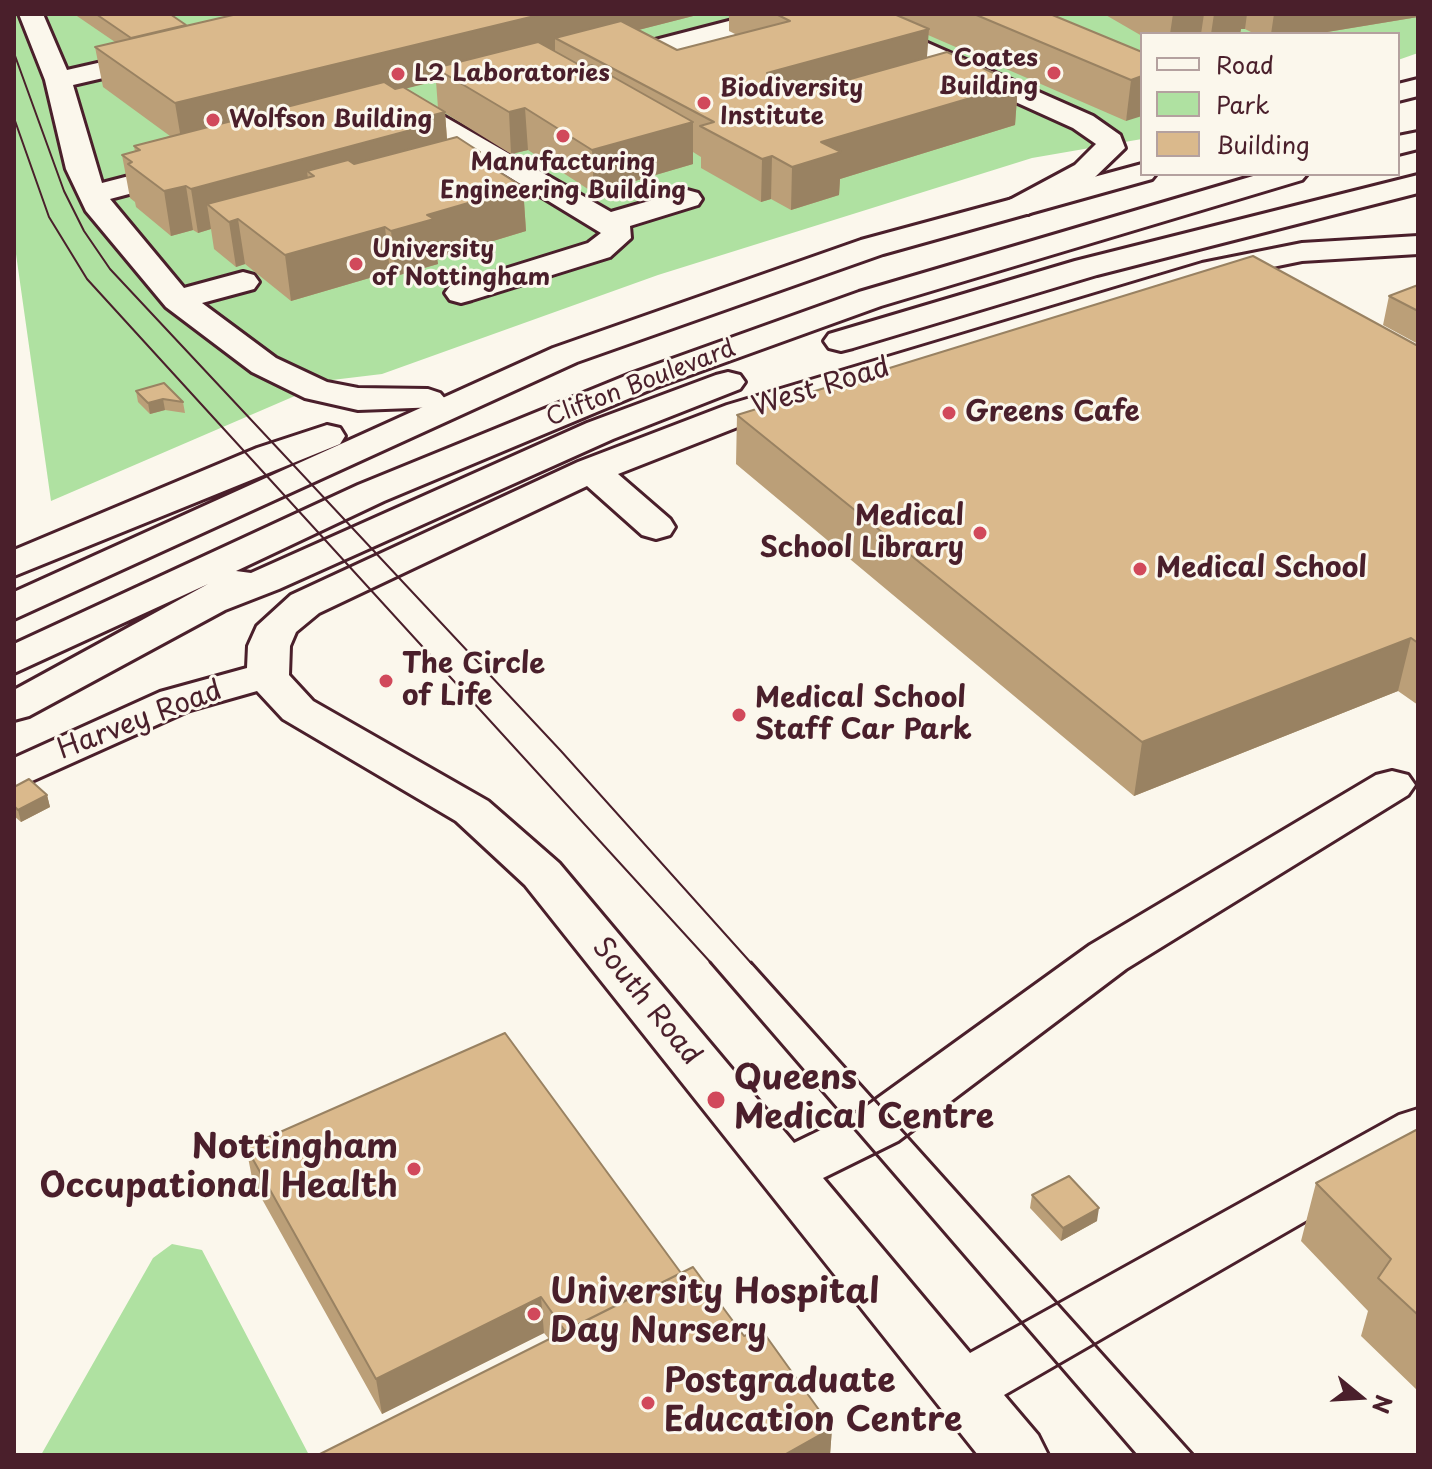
<!DOCTYPE html>
<style>
body{margin:0}
#map{position:relative;width:1432px;height:1469px;overflow:hidden;background:#fbf7ec;font-family:"Playpen Sans",sans-serif}
canvas{display:block}
.frame{position:absolute;inset:0;border:16px solid #4a1f2b;pointer-events:none}
.legend{position:absolute;left:1140px;top:32px;width:260px;height:144px;box-sizing:border-box;background:#fbf7ec;border:2px solid #b4a19f;margin:0;padding:10px 14px;list-style:none;font-size:24px;color:#4a1f2b}
.legend li{display:flex;align-items:center;gap:16px;height:40px}
.legend b{width:40px;border:2px solid #b4a19f}
.north{position:absolute;left:1320px;top:1357px;width:80px;height:80px;-webkit-text-stroke:6px #fbf7ec;paint-order:stroke;rotate:108deg;font-size:22px;font-weight:700;line-height:32px;text-align:center;color:#4a1f2b}
.north::after{content:'';display:block;margin:auto;width:28px;height:36px;background:#4a1f2b;clip-path:polygon(50% 0,100% 100%,50% 72%,0 100%)}
</style>
<div id="map">
<canvas width="1432" height="1469"></canvas>
<div class="frame"></div>
<ul class="legend">
<li><b style="height:10px;background:#fbf7ec"></b>Road</li>
<li><b style="height:22px;background:#afe1a1"></b>Park</li>
<li><b style="height:22px;background:#dab98c"></b>Building</li>
</ul>
<div class="north">N</div>
</div>
<script>
const c = document.querySelector('canvas').getContext('2d');
c.lineJoin = 'round';
function paint(path, color) { c.fillStyle = color; c.fill(path, 'evenodd'); }
const poly = rows => new Path2D(rows.map(r => 'M' + r).join(''));
function trace(path, color, width, dash) { c.strokeStyle = color; c.lineWidth = width; c.lineCap = dash ? 'butt' : 'round'; c.setLineDash(dash || []); c.stroke(path); }
function write(font, color, halo, rows, align = 'center') {
  c.font = font + ' "Playpen Sans",sans-serif'; c.lineWidth = 6; c.setLineDash([]); c.textBaseline = 'middle'; c.strokeStyle = halo; c.fillStyle = color; for (const [text, x, y, turn = 0] of rows) {
    c.save(); c.translate(x, y); c.rotate((+turn || 0) * Math.PI / 180); c.textAlign = isNaN(turn) ? turn : align; if (halo) c.strokeText(text, 0, 0); c.fillText(text, 0, 0); c.restore();
  }
}
const green = poly([
 [14,14,1418,14,1418,53,1398,60,1398,34,1142,34,1142,139,1032,158,658,275,382,374,332,380,51,501,14,240],
 [172,1244,202,1250,309,1455,41,1455,153,1258]
]);
const minor = poly([
 [19,14,43,14,67,70,159,49,172,57,168,63,73,85,102,183,187,161,197,164,202,170,197,176,110,199,184,288,243,272,254,275,259,282,254,289,202,303,276,358,327,382,358,388,428,389,440,393,446,400,440,407,358,410,305,398,252,372,166,307,86,211,66,169,45,80,19,14],
 [756,14,797,14,794,19,610,68,597,60,601,54,756,14],
 [829,14,862,14,1093,116,1120,135,1125,148,1095,177,1028,214,1006,214,1002,208,1006,202,1075,165,1096,144,1073,128,832,19,829,14],
 [419,102,611,212,687,190,698,193,702,199,698,205,630,226,631,238,610,257,472,300,461,303,450,300,445,293,450,286,588,243,601,233,409,116,405,110,409,104,419,102],
 [1418,236,1418,254,1302,261,1219,278,753,421,618,474,670,519,675,527,670,535,656,539,642,535,587,486,319,613,296,632,290,646,289,675,313,701,488,801,559,863,794,1143,860,1111,1090,945,1376,775,1392,771,1408,775,1415,785,1408,795,1126,969,898,1141,823,1178,970,1353,1399,1115,1418,1109,1418,1156,1004,1395,1038,1435,1048,1455,978,1455,525,885,456,821,283,719,257,691,190,710,14,789,14,758,160,692,247,668,248,646,257,626,291,595,578,462,727,405,1202,263,1302,243,1418,236]
]);
const highway = poly([
 [1418,79,1418,96,1398,101,1398,84,1418,79],
 [1418,132,1418,149,1398,154,1398,136,1418,132],
 [1142,164,1142,174,1156,174,1152,179,883,254,577,362,14,619,14,592,553,348,861,240,1142,164],
 [1260,174,1307,174,1302,180,881,306,654,388,384,501,236,571,251,573,587,423,716,375,728,372,740,375,745,382,740,389,613,439,279,589,225,610,29,716,14,720,14,690,208,584,14,673,14,644,358,485,630,374,859,292,1260,174],
 [1418,175,1418,193,1097,275,853,348,841,351,829,348,824,341,829,334,1075,261,1418,175],
 [327,425,340,428,345,436,340,444,14,576,14,550,257,448,327,425]
]);
const tramFar1 = poly([
 [14,53,64,191,84,231,110,269,561,751,752,964],
 [14,118,49,217,87,279,712,964]
]);
const tram = poly([
 [710,962,1136,1455],
 [751,962,1194,1455]
]);
const wall = poly([
 [74,14,170,14,186,26,225,17,220,14,246,14,241,15,701,14,638,30,677,50,737,35,729,31,729,14,1050,14,1142,52,1126,121,928,35,927,57,1018,84,1015,125,840,179,839,195,791,210,771,199,761,202,701,168,701,157,693,152,693,164,594,193,528,150,511,154,445,113,447,139,480,152,481,161,523,187,526,231,437,258,438,264,396,276,390,272,291,301,245,264,236,267,214,249,211,229,198,233,193,230,171,236,136,207,135,202,130,198,122,155,135,152,134,146,170,136,103,87,95,47,115,42],
 [436,81,438,108,406,88,431,82],
 [1104,14,1418,14,1418,17,1315,34,1255,34,1245,29,1241,29,1240,34,1142,34,1142,36],
 [1418,285,1418,344,1383,325,1389,296],
 [1418,346,1418,705,1398,691,1134,796,736,464,737,415],
 [136,391,183,402,185,413,165,410,150,414,138,402],
 [14,787,47,795,50,807,21,822,14,816],
 [1418,1129,1418,1391,1361,1336,1368,1311,1301,1241,1316,1183],
 [246,1147,681,1273,744,1336,832,1428,830,1455,318,1455,549,1339,544,1333,382,1414,253,1183],
 [1032,1195,1097,1221,1061,1241,1030,1208]
]);
const shadedWall = poly([
 [543,14,701,14,572,47,555,38,555,51,451,77,435,68,436,81,182,145,175,103],
 [1173,14,1204,14,1201,34,1170,34],
 [1214,14,1247,14,1245,29,1241,29,1240,34,1211,34],
 [1274,14,1418,14,1418,17,1315,34,1271,34],
 [929,29,926,69,766,114,767,73],
 [1142,76,1142,116,1126,121,1131,80],
 [1018,84,1015,125,840,179,839,195,791,210,792,167,821,142],
 [525,108,528,150,511,154,509,112],
 [445,112,448,154,314,176,307,171,311,202,238,219,245,264,236,267,229,222,207,204,211,229,198,233,191,189],
 [693,122,693,164,594,193,592,150],
 [480,152,483,195,471,154],
 [772,156,771,199,761,202,762,159],
 [186,186,193,230,171,236,164,191],
 [523,187,526,231,437,258,438,264,396,276,391,231,427,215],
 [385,227,390,272,291,301,285,255],
 [163,399,165,410,150,414,148,403],
 [1411,638,1398,691,1134,796,1142,742],
 [47,795,50,807,21,822,18,810],
 [1099,1208,1097,1221,1061,1241,1063,1228],
 [541,1297,544,1333,382,1414,376,1379],
 [832,1428,830,1455,784,1455]
]);
const building = poly([
 [96,14,170,14,186,25,131,38,96,14],
 [268,14,543,14,175,103,95,47,233,15,268,14],
 [776,14,894,14,929,29,767,73,804,92,947,52,1018,84,821,142,841,152,792,167,772,156,762,159,700,126,714,122,555,38,621,21,677,50,790,21,776,14],
 [974,14,1050,14,1142,52,1142,76,1131,80,974,14],
 [538,42,583,67,592,65,693,122,592,150,525,108,509,112,435,68,538,42],
 [384,82,395,89,403,87,445,112,426,117,437,123,191,189,186,186,164,191,128,164,132,162,122,155,140,150,134,146,384,82],
 [457,137,480,152,471,154,523,187,427,215,434,219,391,231,385,227,285,255,238,219,229,222,207,204,314,176,307,171,348,160,354,164,457,137],
 [1253,256,1418,346,1418,643,1411,638,1142,742,737,415,1253,256],
 [1418,285,1418,311,1389,296,1418,285],
 [164,383,183,402,163,399,148,403,136,391,164,383],
 [29,779,47,795,18,810,14,806,14,787,29,779],
 [505,1033,681,1273,565,1331,541,1297,376,1379,246,1147,505,1033],
 [1418,1129,1418,1315,1378,1278,1391,1259,1316,1183,1418,1129],
 [1069,1176,1099,1208,1063,1228,1032,1195,1069,1176],
 [693,1267,744,1336,761,1329,832,1428,784,1455,318,1455,693,1267]
]);
const markers = [
 [1054,73,8,"#d1495b"],
 [398,74,8,"#d1495b"],
 [704,103,8,"#d1495b"],
 [213,120,8,"#d1495b"],
 [563,136,8,"#d1495b"],
 [356,264,8,"#d1495b"],
 [949,413,8,"#d1495b"],
 [980,533,8,"#d1495b"],
 [1140,569,8,"#d1495b"],
 [386,681,8,"#d1495b"],
 [739,715,8,"#d1495b"],
 [716,1100,10,"#d1495b"],
 [414,1169,8,"#d1495b"],
 [534,1314,8,"#d1495b"],
 [648,1403,8,"#d1495b"]
];
const farPoinames = [
 ["Coates",1038,59,"right"],
 ["Building",1038,87,"right"],
 ["L2 Laboratories",414,74],
 ["Biodiversity",720,89],
 ["Institute",720,117],
 ["Wolfson Building",229,120],
 ["Manufacturing",563,163,"center"],
 ["Engineering Building",563,191,"center"],
 ["University",372,250],
 ["of Nottingham",372,278]
];
const farStreetnames = [
 ["Clifton Boulevard",641,384,-21]
];
const streetNames = [
 ["West Road",821,388,-17],
 ["Harvey Road",140,721,-21],
 ["South Road",646,1002,51]
];
const poiNames = [
 ["Greens Cafe",965,413],
 ["Medical",964,517,"right"],
 ["School Library",964,549,"right"],
 ["Medical School",1156,569],
 ["The Circle",402,665],
 ["of Life",402,697],
 ["Medical School",755,699],
 ["Staff Car Park",755,731]
];
const nearPoinames = [
 ["Queens",734,1080],
 ["Medical Centre",734,1119],
 ["Nottingham",398,1149,"right"],
 ["Occupational Health",398,1188,"right"],
 ["University Hospital",550,1294],
 ["Day Nursery",550,1333],
 ["Postgraduate",664,1383],
 ["Education Centre",664,1422]
];
paint(green, '#afe1a1');
trace(minor, '#4a1f2b', 6);
trace(highway, '#4a1f2b', 6);
paint(minor, '#fbf7ec');
paint(highway, '#fbf7ec');
trace(tramFar1, '#4a1f2b', 2);
trace(tram, '#4a1f2b', 3);
paint(wall, '#bb9f78');
paint(shadedWall, '#998262');
paint(building, '#dab98c');
trace(building, '#998262', 2);
for (const [x, y, r, color] of markers) { const dot = new Path2D(); dot.arc(x, y, r, 0, 2 * Math.PI); c.fillStyle = color; c.fill(dot); trace(dot, '#fbf7ec', 3); }
write('bold 24px', '#4a1f2b', '#fbf7ec', farPoinames, 'left');
write('24px', '#4a1f2b', '#fbf7ec', farStreetnames);
write('28px', '#4a1f2b', '#fbf7ec', streetNames);
write('bold 28px', '#4a1f2b', '#fbf7ec', poiNames, 'left');
write('bold 34px', '#4a1f2b', '#fbf7ec', nearPoinames, 'left');
</script>
